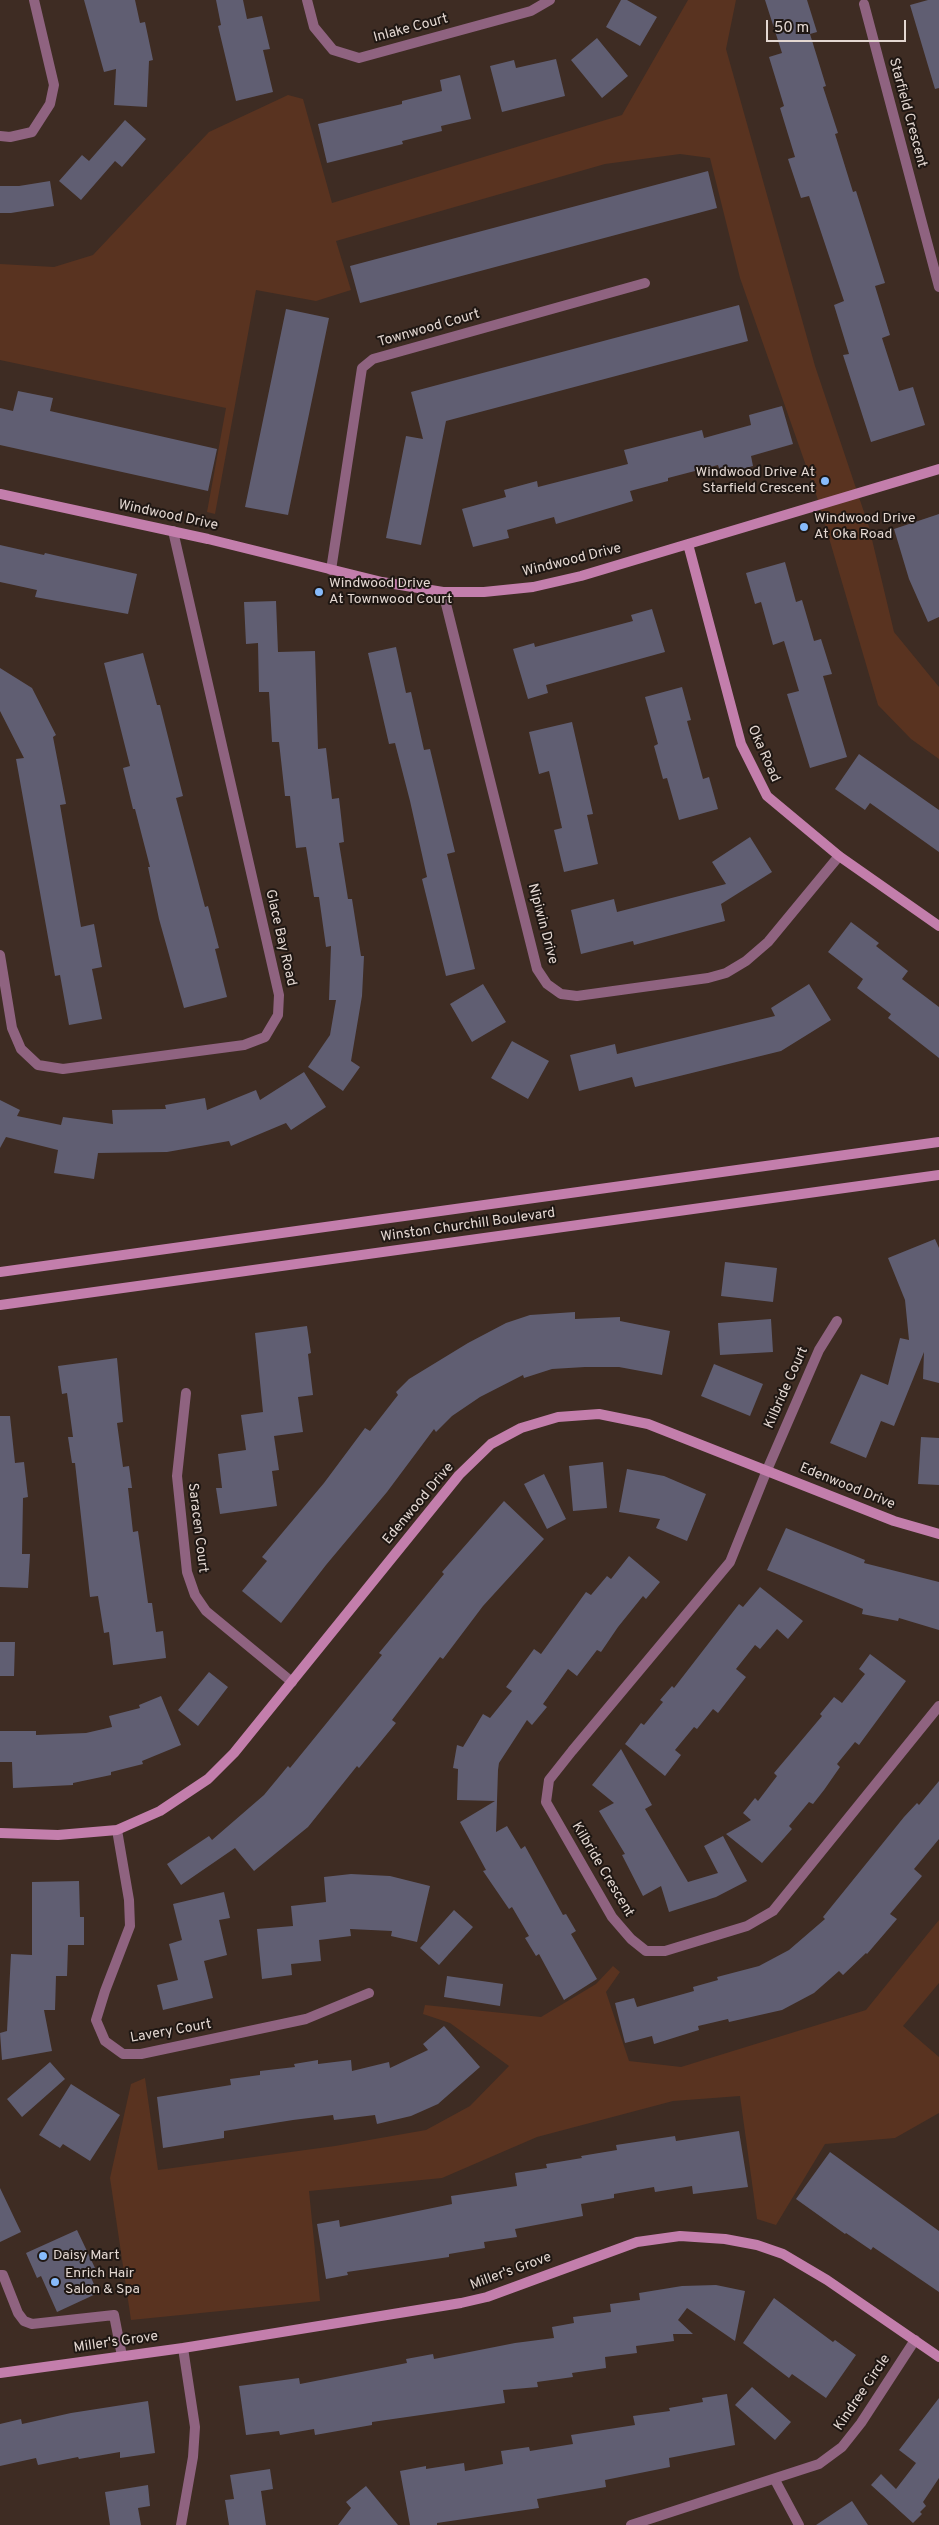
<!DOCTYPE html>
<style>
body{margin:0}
#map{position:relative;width:939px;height:2525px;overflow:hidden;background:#3e2c23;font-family:Overpass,sans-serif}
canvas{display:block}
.scale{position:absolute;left:766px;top:20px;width:140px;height:22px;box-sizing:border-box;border:2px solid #e4d8d2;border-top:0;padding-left:6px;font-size:15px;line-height:18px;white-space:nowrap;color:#e4d8d2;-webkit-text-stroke:4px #1f1713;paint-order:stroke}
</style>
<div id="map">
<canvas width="939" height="2525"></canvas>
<div class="scale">50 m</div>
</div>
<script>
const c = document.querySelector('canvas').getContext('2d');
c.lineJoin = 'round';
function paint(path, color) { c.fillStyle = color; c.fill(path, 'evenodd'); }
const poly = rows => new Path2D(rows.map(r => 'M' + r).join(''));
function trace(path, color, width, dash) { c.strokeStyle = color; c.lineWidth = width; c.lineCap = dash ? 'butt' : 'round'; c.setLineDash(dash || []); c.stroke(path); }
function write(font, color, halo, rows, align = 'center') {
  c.font = font + ' Overpass,sans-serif'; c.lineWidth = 4; c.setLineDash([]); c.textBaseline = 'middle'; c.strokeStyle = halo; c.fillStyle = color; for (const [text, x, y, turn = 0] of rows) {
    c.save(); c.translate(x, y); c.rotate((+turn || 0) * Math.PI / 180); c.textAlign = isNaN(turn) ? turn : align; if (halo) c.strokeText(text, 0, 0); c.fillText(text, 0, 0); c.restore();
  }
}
const green = poly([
 [688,0,736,0,726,49,815,366,869,527,894,632,939,687,939,759,911,739,878,705,817,497,740,278,710,158,680,154,605,164,336,241,351,290,316,301,256,290,215,514,207,512,226,408,0,360,0,264,54,267,93,255,209,132,288,95,303,99,332,203,622,115],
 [939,1920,939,1983,903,2026,939,2057,939,2113,895,2138,825,2144,776,2225,757,2219,740,2096,673,2101,537,2137,442,2178,309,2191,320,2301,131,2320,110,2178,131,2084,145,2078,158,2170,335,2146,426,2130,470,2106,509,2066,450,2023,423,2014,425,2005,541,2017,596,1984,613,1966,620,1972,606,1992,629,2061,681,2067,866,2010]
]);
const building = poly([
 [84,0,135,0,140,23,145,22,153,60,149,61,147,107,114,105,116,69,104,72],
 [216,0,243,0,247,19,262,16,270,49,263,50,273,92,236,101,218,26,221,25],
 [621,0,627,0,657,17,640,46,606,27],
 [765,0,807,0,817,32,810,34,826,86,823,87,838,133,835,134,853,192,856,191,885,283,875,286,890,335,882,338,899,391,913,387,925,425,871,442,843,355,849,354,834,305,844,301,809,196,801,198,788,159,795,157,780,108,784,106,769,57,782,53],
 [928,0,939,0,939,88,935,89,910,5],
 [597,38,628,76,602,98,571,60],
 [556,59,565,96,502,112,490,66,514,60,516,68],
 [460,75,471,119,441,126,442,131,402,141,403,144,327,163,318,124,402,104,402,101,442,91,440,80],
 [125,120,146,139,122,167,115,161,81,200,59,181,82,155,89,161],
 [708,171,717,208,360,303,350,266],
 [50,181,54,206,11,213,0,213,0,186,19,186],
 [739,305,748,341,446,421,421,545,386,538,406,436,423,439,411,392],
 [286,309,329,318,288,515,245,507],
 [18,391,53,398,50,411,217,449,208,491,0,445,0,408,13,411],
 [782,406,793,444,751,456,753,466,721,475,718,465,668,478,668,481,630,491,633,501,556,524,554,517,507,530,509,538,473,547,462,509,506,497,504,490,537,481,538,487,628,464,624,450,702,430,704,438,751,425,749,415],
 [939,514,939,617,928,622,909,579,894,529],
 [0,545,44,555,45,553,137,574,128,614,35,597,37,590,0,582],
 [785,562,796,602,802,600,814,641,821,639,832,674,823,676,847,757,810,768,787,694,799,691,784,641,773,645,761,602,755,604,746,573],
 [276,601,278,652,315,651,318,749,326,748,332,799,339,798,344,842,339,843,348,899,352,899,361,956,364,956,362,996,351,1061,360,1067,343,1091,308,1067,330,1035,336,1000,329,1000,331,946,326,947,319,897,314,897,306,847,296,848,290,796,285,796,279,742,272,742,269,692,259,692,258,643,246,644,244,602],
 [652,609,665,652,546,685,548,693,528,699,513,649,534,643,535,647,633,621,631,615],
 [396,647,406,693,411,692,424,750,430,749,455,852,447,854,475,969,446,976,422,879,427,877,410,801,395,743,389,744,368,653],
 [143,653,157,705,160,705,183,796,176,798,205,907,208,906,219,948,215,949,227,997,184,1008,159,919,148,867,150,867,135,809,133,809,123,768,130,766,104,663],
 [0,668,32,688,56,735,53,737,66,804,60,805,81,927,94,924,102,967,92,969,102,1019,69,1025,60,975,55,976,16,759,24,758,0,711],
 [682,687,691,720,687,721,703,779,709,777,718,809,679,820,667,778,663,779,654,746,658,744,645,697],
 [572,722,593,814,587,815,598,864,564,872,554,830,562,828,549,771,539,774,529,732],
 [859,754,939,810,939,852,870,803,865,810,835,789],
 [750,837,772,872,721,904,725,921,634,945,633,941,581,954,571,910,614,899,617,912,726,884,712,862],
 [851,922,879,943,876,946,908,971,902,979,939,1007,939,1058,888,1018,891,1014,857,988,863,979,828,952],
 [483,984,506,1022,472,1042,450,1004],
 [809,984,831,1020,781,1051,635,1087,632,1077,579,1091,570,1055,615,1044,617,1054,775,1016,771,1008],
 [512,1041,549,1061,528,1099,491,1078],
 [304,1072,326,1107,291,1130,286,1123,231,1146,229,1141,167,1152,98,1153,94,1179,54,1173,58,1150,6,1137,0,1148,0,1100,20,1110,17,1116,61,1125,63,1117,113,1124,112,1110,166,1109,165,1105,205,1098,207,1110,256,1090,260,1100],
 [935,1239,939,1248,939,1383,923,1379,924,1352,894,1426,881,1421,866,1458,830,1443,861,1374,888,1385,900,1338,909,1340,905,1300,888,1258],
 [725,1262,777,1268,773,1302,721,1296],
 [575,1312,575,1319,620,1317,620,1321,670,1331,662,1375,619,1367,585,1367,552,1369,524,1378,523,1375,480,1397,452,1416,436,1432,434,1429,387,1492,326,1565,281,1623,242,1591,267,1561,262,1557,324,1483,365,1428,370,1431,398,1395,396,1392,409,1379,468,1343,506,1323,530,1315],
 [771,1319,773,1352,720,1355,718,1323],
 [307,1326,311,1353,308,1354,313,1395,298,1397,303,1432,274,1436,279,1470,272,1471,277,1506,220,1514,216,1488,222,1488,218,1454,246,1450,241,1415,263,1412,255,1333],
 [117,1358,123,1422,117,1423,123,1467,129,1466,132,1488,128,1488,133,1532,138,1531,148,1603,152,1603,156,1632,163,1631,166,1658,113,1665,109,1632,104,1633,98,1596,90,1597,75,1463,72,1463,68,1437,73,1437,67,1393,62,1394,58,1366],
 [714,1364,763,1384,750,1416,701,1396],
 [0,1416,10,1416,15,1463,24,1462,28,1497,23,1498,22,1554,30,1554,28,1588,0,1587],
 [921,1437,939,1438,939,1485,918,1484],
 [603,1462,607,1508,573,1511,569,1466],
 [627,1469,664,1476,706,1494,687,1541,656,1528,660,1519,619,1512],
 [544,1474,566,1519,547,1529,524,1484],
 [504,1501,544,1539,483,1606,443,1659,440,1657,392,1720,396,1723,359,1768,357,1766,308,1827,254,1871,235,1848,181,1885,167,1864,209,1836,212,1840,264,1795,288,1766,290,1768,382,1655,379,1653,444,1574,442,1572],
 [786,1528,865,1560,864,1563,939,1582,939,1630,899,1618,898,1621,862,1614,863,1609,767,1570],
 [629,1556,660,1582,646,1599,643,1596,618,1627,601,1652,597,1650,577,1676,568,1669,543,1704,547,1707,532,1725,527,1720,499,1763,498,1770,496,1832,507,1826,521,1849,525,1846,563,1915,566,1914,576,1931,571,1934,597,1979,564,2000,539,1954,536,1956,525,1938,529,1936,512,1907,509,1909,483,1871,486,1870,460,1822,495,1801,457,1800,458,1769,453,1768,457,1745,463,1747,483,1714,490,1718,512,1691,506,1687,534,1649,541,1654,586,1592,591,1595,607,1576,611,1579],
 [760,1587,803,1621,788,1639,777,1629,760,1649,755,1645,736,1669,746,1677,718,1713,713,1709,697,1729,694,1727,675,1750,681,1755,665,1776,625,1744,641,1723,644,1725,663,1702,660,1700,672,1686,674,1688,739,1604,743,1607],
 [0,1642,15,1642,14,1676,0,1676],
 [870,1654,906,1681,859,1745,855,1742,837,1764,840,1767,824,1790,813,1804,809,1802,789,1826,792,1829,762,1863,726,1834,751,1820,743,1813,755,1798,758,1801,777,1776,774,1773,822,1716,820,1714,834,1697,842,1703,865,1674,859,1669],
 [209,1672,228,1687,198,1726,178,1710],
 [161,1696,181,1745,142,1761,143,1764,111,1772,111,1775,73,1783,73,1785,13,1788,12,1762,0,1762,0,1731,36,1731,36,1735,86,1733,112,1727,109,1716,140,1708,139,1705],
 [621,1749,652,1805,645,1809,688,1882,718,1873,704,1846,723,1836,747,1881,716,1897,669,1912,661,1886,643,1896,622,1855,625,1854,599,1811,614,1803,592,1785],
 [939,1781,939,1839,914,1869,922,1876,890,1914,897,1919,867,1954,866,1953,843,1975,839,1971,814,1993,782,2010,729,2022,728,2019,698,2026,699,2030,654,2044,652,2036,625,2043,615,2003,634,1998,637,2007,694,1991,693,1987,718,1980,717,1977,759,1966,789,1950,825,1919,823,1917,904,1817,917,1803,919,1805],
 [351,1874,390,1876,430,1886,417,1942,391,1936,392,1931,350,1929,351,1936,319,1940,321,1961,291,1964,292,1975,262,1979,257,1929,293,1926,291,1906,326,1902,324,1877],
 [79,1881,80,1917,84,1917,84,1945,68,1945,67,1976,56,1976,55,2010,44,2010,52,2051,2,2060,0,2033,7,2031,11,1954,32,1955,32,1882],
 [224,1892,230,1918,219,1920,227,1955,204,1961,213,1998,163,2010,157,1985,178,1980,169,1944,182,1940,173,1904],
 [454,1910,473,1927,439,1965,420,1948],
 [447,1976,503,1984,500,2006,444,1997],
 [444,2026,480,2067,438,2104,411,2116,377,2124,375,2115,334,2120,333,2115,293,2120,224,2131,224,2138,163,2148,157,2097,231,2085,230,2079,260,2075,260,2071,295,2067,294,2064,318,2060,318,2064,351,2060,352,2071,389,2062,390,2068,428,2050,423,2044],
 [50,2062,65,2079,22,2117,7,2099],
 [71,2084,120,2115,90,2161,63,2144,60,2148,39,2135],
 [739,2131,748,2187,693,2194,692,2186,655,2192,654,2187,614,2194,614,2198,581,2204,583,2216,515,2229,517,2237,484,2242,485,2248,449,2254,449,2257,347,2272,348,2275,326,2279,317,2224,339,2220,340,2227,452,2204,451,2196,517,2186,515,2173,547,2168,546,2164,582,2158,581,2156,617,2150,616,2145,675,2136,676,2141],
 [830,2152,939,2231,939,2292,873,2247,871,2250,846,2233,845,2234,796,2199],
 [0,2188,21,2232,0,2242],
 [77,2230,95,2268,88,2271,98,2293,57,2312,41,2276,37,2278,26,2253],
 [716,2285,745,2291,735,2341,687,2308,678,2320,693,2334,673,2334,674,2341,636,2346,637,2353,605,2357,606,2368,572,2373,573,2377,537,2382,538,2387,503,2390,505,2403,372,2422,372,2425,315,2435,314,2429,280,2435,279,2431,246,2435,239,2386,299,2378,300,2384,407,2363,406,2359,433,2354,434,2359,515,2343,554,2338,552,2327,574,2323,573,2317,611,2312,610,2304,640,2300,639,2293,682,2286],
 [774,2298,833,2342,835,2340,856,2355,826,2398,792,2374,789,2378,743,2343],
 [752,2387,791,2422,775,2440,735,2405],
 [727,2394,735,2445,669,2458,670,2467,605,2480,606,2487,537,2499,539,2508,437,2523,437,2525,410,2525,400,2471,426,2466,426,2469,464,2463,465,2471,503,2464,501,2451,529,2447,530,2451,573,2444,571,2435,635,2425,633,2416,670,2411,669,2408,703,2402,702,2398],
 [939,2398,939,2478,923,2502,926,2506,920,2512,922,2514,913,2523,871,2485,881,2474,896,2489,916,2463,899,2450],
 [148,2401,155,2453,120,2458,120,2452,79,2459,78,2457,38,2465,36,2458,0,2466,0,2424,21,2419,22,2424,71,2413],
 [270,2469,273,2489,261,2491,266,2525,229,2525,225,2500,234,2499,230,2475],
 [148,2485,150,2506,138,2508,141,2525,110,2525,105,2492],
 [366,2486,398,2525,338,2525,351,2508,346,2502],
 [852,2501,868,2525,816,2525]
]);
const lane = poly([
 [0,2275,3,2275,18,2313,24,2321,32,2324,114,2315,122,2356]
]);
const street = poly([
 [307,0,314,27,333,50,359,58,531,11,550,0],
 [864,4,939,287],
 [0,136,10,137,32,132,50,104,54,85,34,0],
 [331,570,362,368,373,359,645,283],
 [443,592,537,969,547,984,561,994,577,996,708,978,726,973,746,961,768,942,839,856],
 [0,955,12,1028,21,1049,38,1065,63,1069,244,1045,265,1037,278,1015,279,995,173,531],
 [837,1321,819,1350,767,1470,730,1562,572,1751,549,1780,546,1802,612,1917,631,1939,646,1951,665,1951,747,1926,773,1911,939,1706],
 [186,1393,177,1476,187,1572,195,1595,206,1611,292,1682],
 [117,1830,129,1900,130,1926,105,1991,96,2020,105,2041,123,2054,141,2054,306,2019,369,1993],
 [775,2480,799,2525],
 [181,2525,193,2457,195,2427,183,2348],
 [631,2525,819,2464,842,2447,861,2423,915,2340]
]);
const secondary = poly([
 [0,494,208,539,382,582,443,592,484,592,533,587,581,576,939,469],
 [688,544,741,744,767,796,839,856,939,926],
 [0,1272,939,1142],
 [0,1305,939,1175],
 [0,1833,58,1835,117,1830,160,1811,208,1779,234,1753,459,1475,491,1444,521,1428,558,1417,599,1414,648,1424,894,1521,939,1534],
 [0,2373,183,2348,461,2303,487,2297,637,2242,680,2236,725,2239,757,2245,783,2254,827,2280,939,2357]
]);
const markers = [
 [825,481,5,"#87bbfc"],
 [804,527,5,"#87bbfc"],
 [319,592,5,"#87bbfc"],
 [43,2256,5,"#87bbfc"],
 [55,2282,5,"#87bbfc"]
];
const streetNames = [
 ["Inlake Court",411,29,-15],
 ["Starfield Crescent",907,113,75],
 ["Townwood Court",429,329,-16],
 ["Windwood Drive",168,516,12],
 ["Windwood Drive",572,561,-14],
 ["Oka Road",763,754,66],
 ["Nipiwin Drive",542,924,75],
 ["Glace Bay Road",280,938,77],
 ["Winston Churchill Boulevard",468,1226,-8],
 ["Kilbride Court",787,1388,-66],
 ["Edenwood Drive",847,1487,22],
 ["Edenwood Drive",419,1504,-50],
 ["Saracen Court",197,1528,83],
 ["Kilbride Crescent",602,1870,59],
 ["Lavery Court",171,2032,-10],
 ["Miller's Grove",511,2272,-20],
 ["Miller's Grove",116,2343,-8],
 ["Kindree Circle",863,2393,-56]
];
const poiNames = [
 ["Windwood Drive At",815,473,"right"],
 ["Starfield Crescent",815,489,"right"],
 ["Windwood Drive",814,519],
 ["At Oka Road",814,535],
 ["Windwood Drive",329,584],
 ["At Townwood Court",329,600],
 ["Daisy Mart",53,2256],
 ["Enrich Hair",65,2274],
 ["Salon & Spa",65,2290]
];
paint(green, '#593320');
paint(building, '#605e72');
trace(lane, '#8f6380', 10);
trace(street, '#8f6380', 10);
trace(secondary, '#c37eac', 10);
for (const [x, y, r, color] of markers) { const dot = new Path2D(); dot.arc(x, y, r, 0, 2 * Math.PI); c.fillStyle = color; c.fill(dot); trace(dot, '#1f1713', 2); }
write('14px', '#e4d8d2', '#1f1713', streetNames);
write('14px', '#e4d8d2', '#1f1713', poiNames, 'left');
</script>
